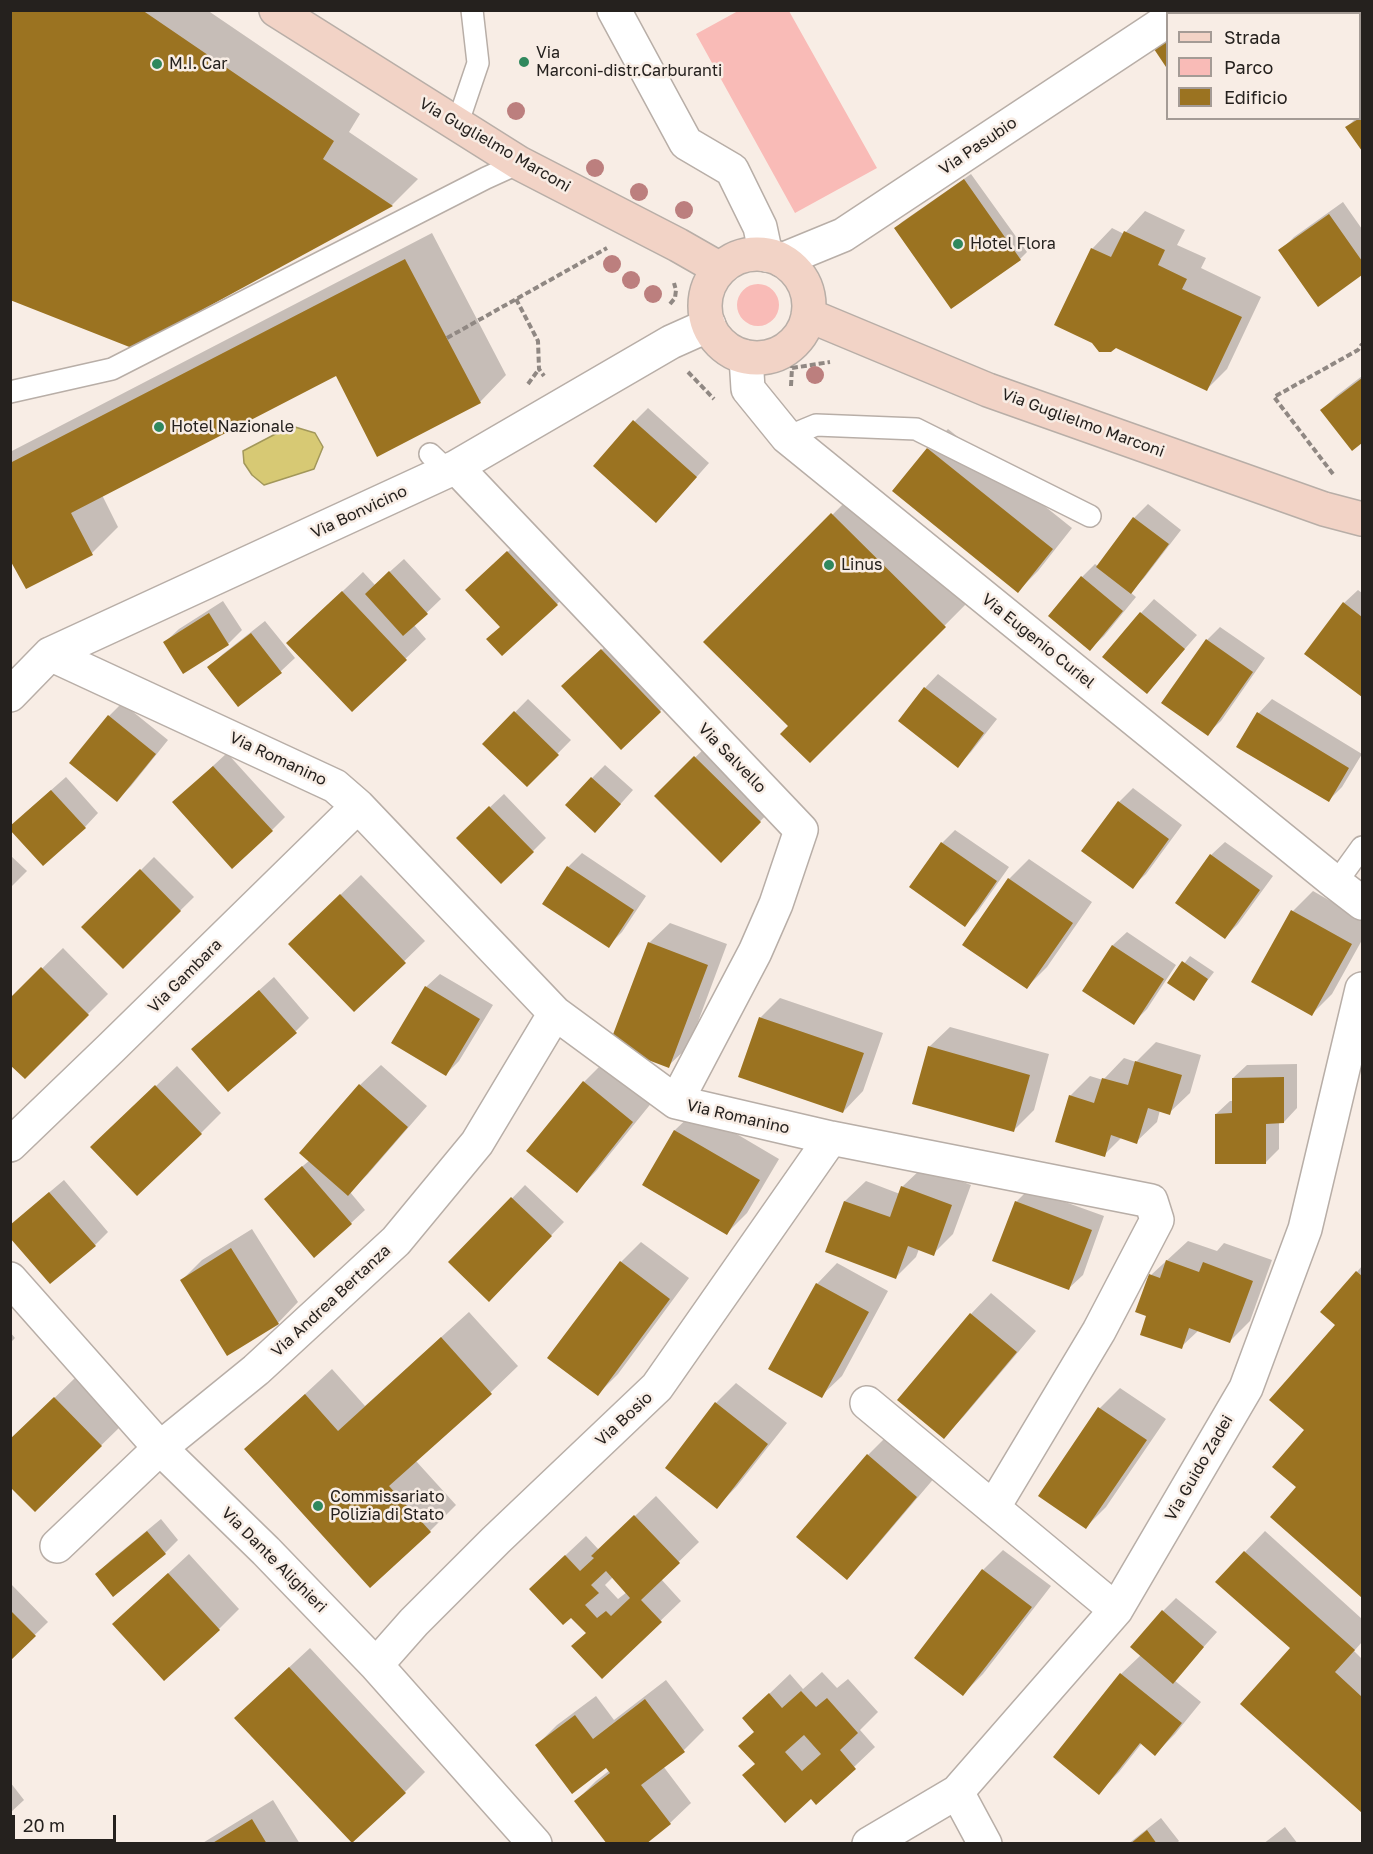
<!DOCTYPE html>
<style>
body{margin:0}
#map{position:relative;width:1373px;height:1854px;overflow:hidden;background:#f8ede5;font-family:"Golos Text",sans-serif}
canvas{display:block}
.frame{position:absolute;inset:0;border:12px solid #25211e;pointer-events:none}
.legend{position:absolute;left:1166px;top:12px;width:195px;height:108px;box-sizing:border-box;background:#f8ede5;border:2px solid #a49b95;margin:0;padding:8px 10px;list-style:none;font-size:18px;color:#25211e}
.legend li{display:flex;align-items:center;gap:12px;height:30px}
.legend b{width:30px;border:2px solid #a49b95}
.scale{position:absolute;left:12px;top:1815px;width:104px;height:27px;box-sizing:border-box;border:3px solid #25211e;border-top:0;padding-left:8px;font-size:18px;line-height:21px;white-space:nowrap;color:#25211e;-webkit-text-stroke:4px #f8ede5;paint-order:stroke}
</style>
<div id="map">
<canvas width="1373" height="1854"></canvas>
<div class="frame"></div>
<ul class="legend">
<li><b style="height:8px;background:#f2d3c6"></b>Strada</li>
<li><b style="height:16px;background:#f9bbb7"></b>Parco</li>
<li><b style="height:16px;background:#9b7321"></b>Edificio</li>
</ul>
<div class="scale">20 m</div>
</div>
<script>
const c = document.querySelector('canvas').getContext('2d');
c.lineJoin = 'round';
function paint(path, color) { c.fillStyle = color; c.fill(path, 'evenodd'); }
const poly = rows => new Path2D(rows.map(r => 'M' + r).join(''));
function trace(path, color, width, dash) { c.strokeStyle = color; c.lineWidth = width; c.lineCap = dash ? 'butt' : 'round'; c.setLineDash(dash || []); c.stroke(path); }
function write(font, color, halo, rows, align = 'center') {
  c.font = font + ' "Golos Text",sans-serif'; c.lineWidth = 5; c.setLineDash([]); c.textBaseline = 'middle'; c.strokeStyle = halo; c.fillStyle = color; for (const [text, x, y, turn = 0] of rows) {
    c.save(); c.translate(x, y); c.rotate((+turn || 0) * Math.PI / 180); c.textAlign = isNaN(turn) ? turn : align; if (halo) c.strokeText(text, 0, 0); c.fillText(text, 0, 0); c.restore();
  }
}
const green = poly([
 [738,11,789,11,877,168,795,213,696,34],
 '737 305a21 21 0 1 1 42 0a21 21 0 1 1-42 0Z'
]);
const water = poly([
 [295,427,315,433,323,447,314,469,264,485,252,475,244,463,243,451,285,429,295,427]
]);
const shadow = poly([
 [10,10,207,10,360,114,349,132,418,179,392,205,132,347],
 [1362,112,1362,148,1347,127,1356,118,1360,118,1360,115],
 [971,174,1027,252,1020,259,952,307,896,228,902,222],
 [1343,202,1362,229,1362,273,1319,304,1280,251,1294,237],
 [1145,211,1185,230,1177,245,1206,258,1201,268,1261,297,1227,369,1207,389,1092,249,1112,228,1124,234],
 [432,233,506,375,480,402,336,374,102,495,118,527,92,553,10,557,10,452],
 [1362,376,1362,441,1352,448,1322,410,1336,396],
 [648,408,709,463,670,507,634,422],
 [948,429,1072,528,1038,571,1018,591,894,491,928,449],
 [859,488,971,599,810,761,790,726,706,642],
 [1148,504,1181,530,1144,578,1130,592,1136,597,1104,636,1090,649,1082,577,1095,564,1098,566,1134,518],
 [522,539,570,591,557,604,501,626,480,577],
 [404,559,441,599,414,625,426,639,352,710,309,623,363,572,375,585],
 [1358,590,1362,593,1362,695,1306,654,1344,603],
 [1154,599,1197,635,1147,692,1104,656,1141,613],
 [223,601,242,630,228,644,184,672,165,642,179,629],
 [265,621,295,658,281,671,238,705,209,667,223,654],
 [1220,627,1265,658,1221,721,1207,734,1207,640],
 [616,637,673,698,660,711,576,673],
 [938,674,997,719,971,752,958,766,925,688],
 [528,699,571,740,527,785,484,744],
 [1272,699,1362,754,1342,787,1329,800,1238,746,1259,713],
 [122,703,168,740,131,786,117,800,109,716],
 [716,737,780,801,721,861,656,796],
 [227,753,285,817,272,830,188,789],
 [605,765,633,790,608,818,592,778],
 [66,777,98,813,85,827,24,814],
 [1133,788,1182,825,1146,874,1132,887,1119,802],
 [504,794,546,838,533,851,472,824],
 [955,830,1009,867,978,911,965,925,942,843],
 [1225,842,1273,876,1238,924,1225,937,1211,855],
 [582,853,646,896,622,932,608,946,544,904,568,867],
 [10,855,27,871,10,888],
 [154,857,194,897,123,967,84,927],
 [1029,859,1092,902,1047,967,1027,987,1009,879],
 [361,875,425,941,354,1010,310,924],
 [1313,891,1362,919,1362,940,1332,994,1312,1014,1293,911],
 [670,923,727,944,689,1046,668,1066,649,943],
 [1127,932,1176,965,1147,1009,1133,1023,1084,991,1113,945],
 [63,948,108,994,25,1077,10,1000],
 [1190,956,1214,972,1193,999,1170,982],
 [440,974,493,1005,459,1061,446,1074,426,987],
 [274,977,309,1018,296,1031,193,1049],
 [780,998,883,1033,863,1091,843,1112,760,1018],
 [950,1027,1049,1054,1034,1110,1014,1130,929,1047],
 [1156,1042,1201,1055,1190,1093,1169,1113,1160,1110,1157,1122,1136,1142,1122,1137,1104,1155,1070,1096,1090,1076,1103,1080,1124,1058,1136,1062],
 [604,1062,653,1101,597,1170,577,1191,584,1082],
 [1297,1064,1297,1108,1284,1122,1279,1122,1279,1149,1266,1162,1216,1114,1230,1101,1233,1101,1233,1078,1247,1065],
 [381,1065,427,1106,368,1174,350,1192,365,1210,351,1223,279,1186,310,1160,301,1153,360,1085],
 [177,1066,221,1113,201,1133,113,1127],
 [696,1110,779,1159,747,1213,727,1233,644,1184,675,1130],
 [923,1167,971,1185,953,1234,933,1254,919,1249,916,1257,896,1277,827,1252,845,1201,866,1181,900,1194,902,1187],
 [64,1180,108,1232,95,1245,20,1217],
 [525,1185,564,1222,489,1300,450,1262],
 [1029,1189,1104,1216,1083,1275,1069,1288,1016,1202],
 [252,1229,298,1302,278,1323,182,1280,202,1260],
 [1188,1241,1217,1251,1224,1243,1272,1260,1250,1321,1230,1341,1199,1330,1181,1347,1151,1275],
 [641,1242,689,1278,618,1374,598,1394,621,1262],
 [837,1263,888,1291,842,1376,821,1396,817,1284],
 [1362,1266,1362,1596,1272,1516,1298,1487,1337,1324,1323,1312],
 [991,1293,1036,1331,964,1416,944,1437,900,1400,971,1314],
 [469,1312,518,1366,491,1392,416,1461,456,1505,430,1531,246,1449,332,1369,365,1406],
 [10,1332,15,1338,10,1343],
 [75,1378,122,1425,35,1510,10,1441],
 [736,1383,787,1423,737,1486,717,1507,716,1403],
 [1120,1388,1166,1419,1106,1507,1086,1527,1040,1495,1100,1408],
 [888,1435,936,1476,867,1557,847,1578,868,1455],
 [656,1496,699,1542,661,1579,681,1601,602,1677,587,1632,551,1569,586,1536,599,1550],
 [613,1577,627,1592,618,1599,605,1585],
 [161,1519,178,1540,165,1553,97,1574,110,1561],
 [1265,1531,1362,1619,1362,1642,1354,1651,1362,1659,1362,1811,1242,1703,1292,1648,1245,1552],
 [1003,1550,1051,1586,983,1674,963,1694,983,1570],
 [189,1554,239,1609,219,1629,135,1604],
 [10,1583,48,1622,10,1659],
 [1176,1598,1217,1632,1174,1680,1201,1702,1175,1734,1155,1754,1142,1743,1119,1772,1099,1792,1121,1674,1141,1655,1163,1611],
 [310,1648,425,1772,405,1792,256,1698],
 [822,1672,837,1688,848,1679,878,1712,860,1730,875,1747,816,1803,811,1797,756,1763,756,1731,744,1718,790,1674,803,1689],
 [666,1680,704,1730,684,1750,663,1766,691,1803,670,1823,576,1801,596,1781,610,1770,606,1766,537,1745,557,1725,596,1696,614,1720],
 [10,1782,24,1800,10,1813],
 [273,1800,300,1844,201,1844],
 [1161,1818,1179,1841,1176,1844,1128,1844],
 [1285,1827,1298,1844,1263,1844]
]);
const building = poly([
 [10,10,142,10,334,141,323,159,393,206,132,348,10,300],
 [1207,10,1272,10,1268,14,1203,14],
 [1168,36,1168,70,1152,46],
 [1362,115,1362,151,1345,127,1360,118],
 [964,179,1021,260,951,309,894,228],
 [1329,214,1362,261,1362,275,1318,307,1278,250],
 [1124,231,1165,250,1158,265,1187,279,1182,289,1242,317,1207,391,1116,348,1111,352,1099,352,1092,343,1054,325,1091,248,1111,257],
 [405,259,481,403,377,457,336,376,71,513,93,555,26,589,10,560,10,463],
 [1362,378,1362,443,1352,451,1320,410],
 [633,420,697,477,656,523,593,466],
 [927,448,1053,549,1018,593,892,491],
 [831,513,946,627,810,763,780,734,788,726,703,642],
 [1133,517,1169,544,1131,594,1096,567],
 [507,551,558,605,502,656,486,639,500,627,465,590],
 [389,571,428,614,403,636,365,594],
 [1081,576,1123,611,1090,651,1048,616],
 [342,591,407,660,352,712,286,643],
 [1343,602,1362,617,1362,697,1304,654],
 [1140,612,1185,649,1147,694,1102,657],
 [209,613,229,645,183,674,163,642],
 [251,633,282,673,238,707,207,667],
 [1206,639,1253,672,1208,736,1161,703],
 [601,649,661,712,621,750,561,686],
 [924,687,984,733,958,768,898,721],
 [514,711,559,755,527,787,482,744],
 [1257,712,1349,768,1329,802,1236,747],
 [108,715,156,754,117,802,69,763],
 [694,756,761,822,721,863,654,796],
 [213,766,273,831,232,869,172,802],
 [591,777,621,804,595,833,565,805],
 [51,790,86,828,43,866,10,830,10,826],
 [1118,801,1169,839,1133,889,1081,851],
 [489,806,534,852,501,884,456,838],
 [941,842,997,881,965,927,909,887],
 [1210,854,1260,890,1225,939,1175,903],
 [567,866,634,910,609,948,542,904],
 [140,869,181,911,123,969,81,927],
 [1008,878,1073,923,1027,989,962,945],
 [340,894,406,963,354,1012,288,944],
 [1291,910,1352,944,1312,1016,1251,982],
 [648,942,708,965,669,1068,609,1045],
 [1112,945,1164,979,1134,1025,1082,991],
 [1182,961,1208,979,1194,1001,1167,983],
 [41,967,89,1015,25,1079,10,1065,10,998],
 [425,986,480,1019,446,1076,391,1043],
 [259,990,297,1033,228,1092,191,1049],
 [759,1017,864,1053,843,1113,738,1077],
 [928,1046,1030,1075,1014,1132,912,1104],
 [1135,1061,1182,1075,1170,1115,1148,1108,1137,1144,1111,1135,1105,1157,1055,1142,1069,1095,1094,1103,1102,1078,1128,1085],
 [1284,1077,1284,1123,1266,1124,1266,1164,1215,1164,1215,1114,1232,1113,1232,1078],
 [583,1081,633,1122,577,1193,526,1151],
 [359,1084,408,1127,348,1196,299,1153],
 [155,1085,202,1134,137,1196,90,1147],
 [674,1130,760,1180,727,1235,642,1185],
 [302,1166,352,1224,314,1258,264,1199],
 [901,1186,952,1205,934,1256,908,1246,896,1279,825,1252,844,1201,890,1217],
 [49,1192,96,1246,50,1284,10,1238,10,1225],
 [511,1197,552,1236,489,1302,448,1262],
 [1015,1201,1092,1230,1069,1290,992,1261],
 [231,1248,279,1324,227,1356,180,1280],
 [1166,1260,1199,1272,1203,1262,1253,1281,1230,1343,1189,1328,1182,1349,1140,1335,1146,1316,1135,1312,1149,1274,1160,1278],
 [620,1261,670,1299,598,1396,547,1358],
 [1356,1271,1362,1276,1362,1598,1270,1517,1296,1487,1272,1467,1304,1430,1269,1400,1335,1325,1320,1312],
 [816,1283,869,1312,822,1398,768,1369],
 [970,1313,1017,1352,944,1439,897,1400],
 [441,1337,492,1394,389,1486,431,1532,370,1588,244,1449,305,1394,338,1431],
 [54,1397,102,1446,35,1512,10,1487,10,1439],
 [715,1402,768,1444,717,1509,665,1468],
 [1098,1407,1147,1440,1086,1529,1038,1496],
 [867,1454,917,1497,847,1580,796,1537],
 [634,1515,680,1563,641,1600,662,1622,602,1679,571,1646,586,1633,571,1618,563,1625,529,1589,565,1555,580,1571,594,1558,591,1556],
 [606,1571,630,1598,611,1616,606,1611,597,1618,585,1605,599,1593,591,1585],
 [147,1531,166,1554,113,1597,95,1574],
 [1244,1551,1355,1650,1335,1672,1362,1697,1362,1813,1240,1704,1290,1648,1215,1582],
 [982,1569,1032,1607,963,1696,914,1658],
 [168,1573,220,1630,164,1681,112,1624],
 [10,1610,36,1636,10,1661],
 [1162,1610,1204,1647,1173,1684,1130,1647],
 [289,1667,406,1793,352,1843,234,1718],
 [1120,1673,1182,1723,1155,1756,1140,1743,1099,1795,1053,1757],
 [801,1691,816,1707,827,1698,858,1733,840,1750,856,1769,816,1805,811,1799,785,1823,742,1775,755,1764,738,1746,754,1732,742,1718,769,1693,782,1708],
 [804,1735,821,1754,802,1771,785,1752],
 [645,1699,685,1752,641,1785,671,1824,646,1844,607,1844,574,1801,610,1773,606,1768,572,1794,535,1745,575,1715,593,1739],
 [252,1819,267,1844,211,1844],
 [1147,1830,1157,1844,1130,1844]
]);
const path = poly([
 [516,299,538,341,539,369,544,376],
 [670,304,675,298,676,290,674,283],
 [447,338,607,248],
 [688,372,714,399],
 [528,384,539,369],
 [791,386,792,368,830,362],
 [1333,474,1274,397,1358,350,1362,344]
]);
const lane = poly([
 [457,125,478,63,472,10],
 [10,392,112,369,486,178,519,163],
 [787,437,816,425,916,429,1090,516],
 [430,454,448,471],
 [1336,883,1362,847]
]);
const street = poly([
 [614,10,686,143,732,170,760,227,766,255],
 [782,260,843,235,1168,20],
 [746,357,748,389,787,437,1336,883,1362,903],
 [456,467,801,830,776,904,755,952,676,1102],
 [50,654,335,786,358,806,555,1013,676,1102,831,1138,1151,1201,1157,1220,1099,1331,993,1508],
 [10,695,50,654,456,467,671,342,709,325],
 [10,1145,111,1048,358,806],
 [10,1279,160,1448,266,1551,376,1665,535,1844],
 [867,1403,1116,1610],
 [57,1546,160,1448,256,1370,396,1241,477,1143,555,1013],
 [376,1665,414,1622,496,1540,657,1387,831,1138],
 [957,1792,985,1844],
 [869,1844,957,1792,1116,1610,1246,1388,1305,1229,1362,989]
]);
const secondary = poly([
 [276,10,519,163,678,245,720,269],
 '705 306a52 52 0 1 1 104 0a52 52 0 1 1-104 0Z',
 [808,315,988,390,1324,509,1362,519]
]);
const trees = [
 [516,111],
 [595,168],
 [639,192],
 [684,210],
 [612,264],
 [631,280],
 [653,294],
 [815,375]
];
const markers = [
 [524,62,6,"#30885d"],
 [157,64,6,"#30885d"],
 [958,244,6,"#30885d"],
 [159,427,6,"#30885d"],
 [829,565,6,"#30885d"],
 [318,1506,6,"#30885d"]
];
const poiNames = [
 ["Via",536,53],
 ["Marconi-distr.Carburanti",536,71],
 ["M.I. Car",169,64],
 ["Hotel Flora",970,244],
 ["Hotel Nazionale",171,427],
 ["Linus",841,565],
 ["Commissariato",330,1497],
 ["Polizia di Stato",330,1515]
];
const streetNames = [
 ["Via Guglielmo Marconi",495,145,30],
 ["Via Pasubio",978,146,-34],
 ["Via Guglielmo Marconi",1083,423,20],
 ["Via Bonvicino",359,512,-25],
 ["Via Eugenio Curiel",1038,641,39],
 ["Via Salvello",732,758,46],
 ["Via Romanino",278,759,25],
 ["Via Gambara",185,976,-45],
 ["Via Romanino",738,1117,13],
 ["Via Andrea Bertanza",331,1301,-43],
 ["Via Bosio",624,1419,-43],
 ["Via Guido Zadei",1199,1468,-60],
 ["Via Dante Alighieri",274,1560,45]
];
paint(green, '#f9bbb7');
paint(water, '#d7c974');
trace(water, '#a2975a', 1.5);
paint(shadow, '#0003');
paint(building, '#9b7321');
trace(lane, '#b8aea7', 24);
trace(street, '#b8aea7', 36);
trace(secondary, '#b8aea7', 36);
trace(path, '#908883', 4, [6, 3]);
trace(lane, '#fff', 21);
trace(street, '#fff', 33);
trace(secondary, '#f2d3c6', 33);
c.fillStyle = '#bc7f7e';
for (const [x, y] of trees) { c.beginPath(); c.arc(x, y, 9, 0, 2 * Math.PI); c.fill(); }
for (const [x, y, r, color] of markers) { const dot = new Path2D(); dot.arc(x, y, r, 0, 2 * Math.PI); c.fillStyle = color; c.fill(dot); trace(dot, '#f8ede5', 2); }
write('16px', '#25211e', '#f8ede5', poiNames, 'left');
write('16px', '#25211e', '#f8ede5', streetNames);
</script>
